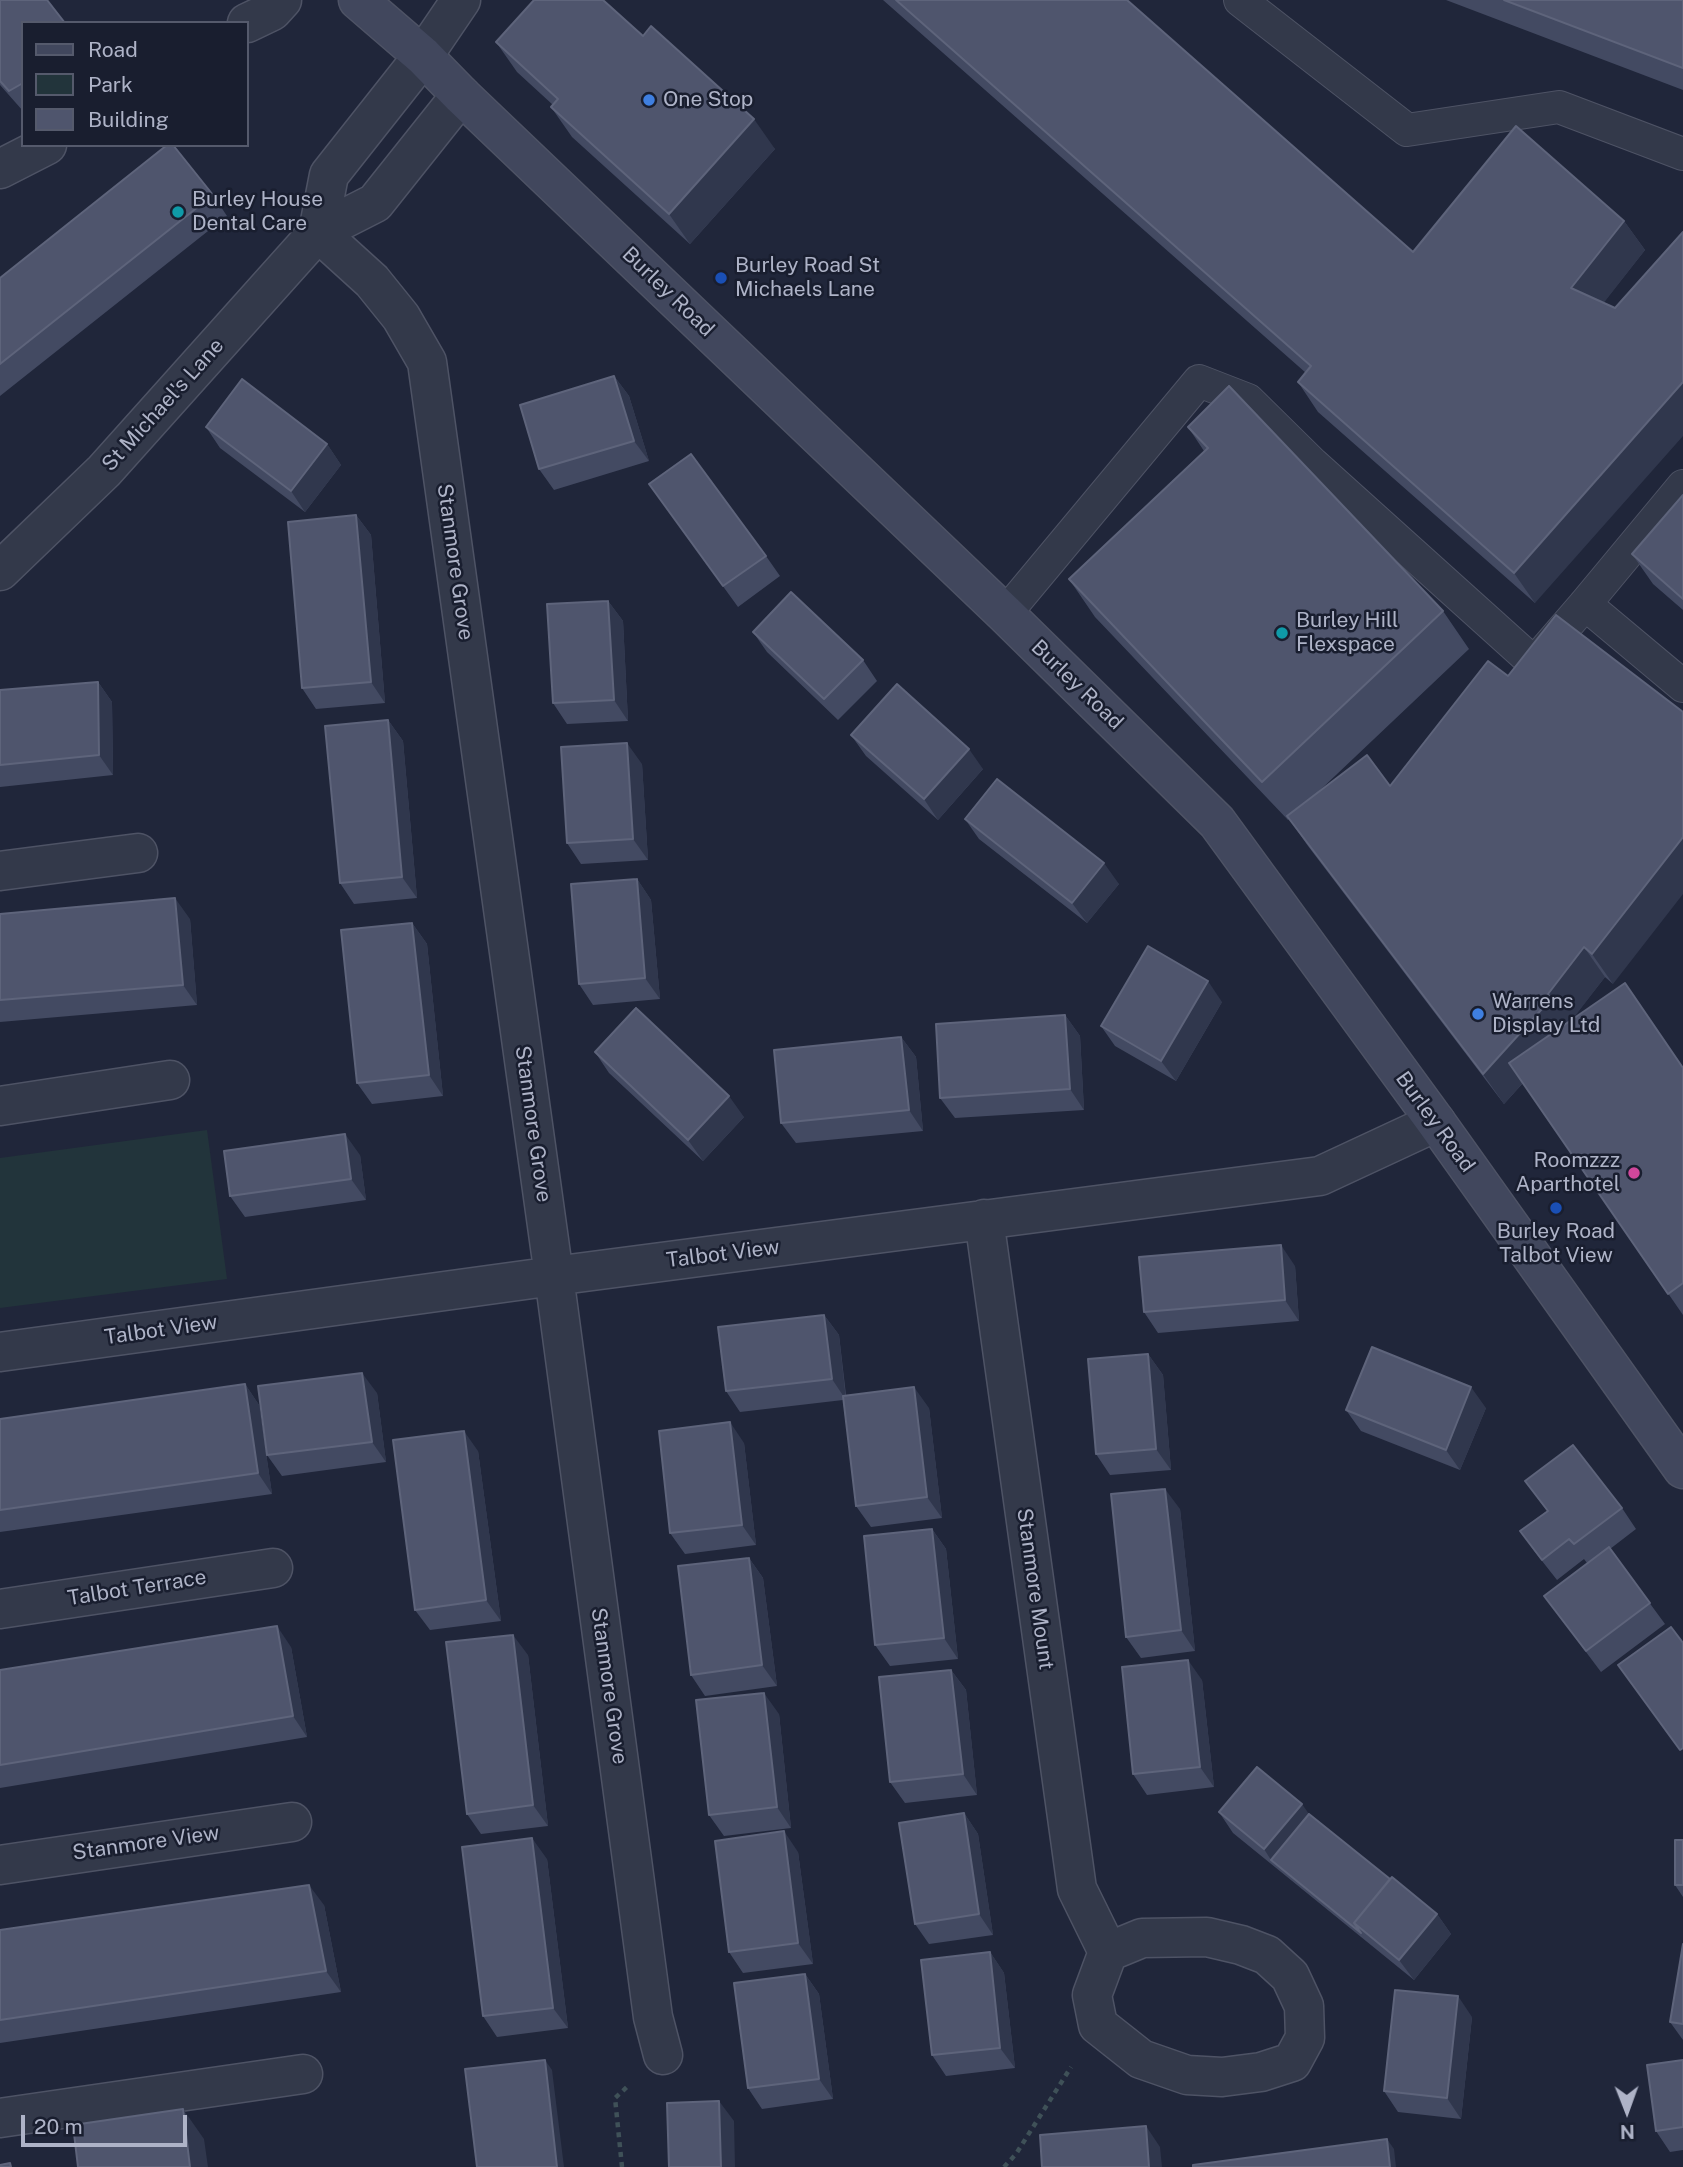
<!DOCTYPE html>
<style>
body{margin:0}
#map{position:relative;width:1683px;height:2167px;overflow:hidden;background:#20263a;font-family:"Public Sans",sans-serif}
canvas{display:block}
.legend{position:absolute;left:21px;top:21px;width:228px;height:126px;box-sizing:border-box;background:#191e2f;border:2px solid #555a6c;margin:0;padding:9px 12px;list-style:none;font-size:21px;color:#aeb3c7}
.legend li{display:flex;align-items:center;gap:14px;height:35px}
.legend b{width:35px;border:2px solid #555a6c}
.north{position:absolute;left:1592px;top:2076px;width:70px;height:70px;-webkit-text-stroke:5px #191e2f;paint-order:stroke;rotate:179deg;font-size:19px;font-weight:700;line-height:28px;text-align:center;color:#aeb3c7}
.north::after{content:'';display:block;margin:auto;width:24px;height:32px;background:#aeb3c7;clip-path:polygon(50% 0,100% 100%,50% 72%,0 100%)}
.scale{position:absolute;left:21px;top:2115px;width:166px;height:32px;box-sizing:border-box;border:4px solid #aeb3c7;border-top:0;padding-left:9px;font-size:21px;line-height:24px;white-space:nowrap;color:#aeb3c7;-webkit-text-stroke:5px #191e2f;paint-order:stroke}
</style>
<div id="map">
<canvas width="1683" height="2167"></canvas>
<ul class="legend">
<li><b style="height:9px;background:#41475d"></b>Road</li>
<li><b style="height:19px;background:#22343b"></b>Park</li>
<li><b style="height:19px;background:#4f556d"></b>Building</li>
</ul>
<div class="north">N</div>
<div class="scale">20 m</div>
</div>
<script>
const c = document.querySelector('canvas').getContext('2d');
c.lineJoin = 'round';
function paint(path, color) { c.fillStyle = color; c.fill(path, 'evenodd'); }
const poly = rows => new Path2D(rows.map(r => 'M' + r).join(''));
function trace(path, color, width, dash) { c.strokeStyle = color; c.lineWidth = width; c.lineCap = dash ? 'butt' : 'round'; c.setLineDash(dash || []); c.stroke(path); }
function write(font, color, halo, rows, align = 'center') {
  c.font = font + ' "Public Sans",sans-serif'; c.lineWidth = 5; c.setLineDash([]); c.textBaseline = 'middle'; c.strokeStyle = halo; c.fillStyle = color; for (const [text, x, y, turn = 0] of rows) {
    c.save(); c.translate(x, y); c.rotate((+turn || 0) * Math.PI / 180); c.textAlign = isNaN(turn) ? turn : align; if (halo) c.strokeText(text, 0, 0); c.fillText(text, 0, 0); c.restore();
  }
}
const green = poly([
 [207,1130,227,1279,0,1308,0,1158]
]);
const path = poly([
 [622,2167,615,2098,628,2086],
 [1004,2167,1016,2154,1071,2067]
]);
const lane = poly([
 [1240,0,1407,130,1559,107,1683,154],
 [1585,604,1683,686],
 [1005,614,1199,381,1248,400,1313,464,1534,663,1585,604,1683,486]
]);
const street = poly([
 [247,23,272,11,282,0],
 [0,169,47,145],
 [318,232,372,281,401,317,427,362,554,1276,653,2017,663,2055],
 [318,232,329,175,423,56,461,0],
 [0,571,104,471,318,232,375,203,461,95],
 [0,871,138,853],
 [0,1106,170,1080],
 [984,1219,1077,1889,1108,1952,1092,1995,1098,2025,1141,2059,1187,2075,1222,2077,1261,2072,1292,2062,1305,2038,1304,2006,1290,1976,1267,1955,1241,1945,1207,1937,1142,1938,1108,1952],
 [0,1352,554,1276,1320,1176,1436,1122],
 [0,1609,273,1568],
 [0,1865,292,1822],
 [0,2118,303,2074]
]);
const secondary = poly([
 [358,0,423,56,461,95,1005,614,1217,822,1436,1122,1683,1469]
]);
const wall = poly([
 [0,0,23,23,23,111,0,85],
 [883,0,1127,0,1413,252,1624,221,1645,250,1603,303,1535,603,1318,412,1298,382,1306,373],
 [1446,0,1683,0,1683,90],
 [643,36,775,149,690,244,572,137,551,107,553,105,517,72,496,42],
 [213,195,227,216,0,396,0,278],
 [614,376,629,396,649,461,554,490,539,469],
 [206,427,327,444,341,465,305,512,220,448],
 [1188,427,1443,611,1469,649,1317,793,1390,786,1488,661,1613,984,1605,977,1572,1019,1683,1067,1683,1315,1523,1083,1504,1104,1308,846,1289,819,1288,820,1095,617,1069,579,1204,451],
 [649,484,766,556,780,576,738,607],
 [1683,495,1683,610,1653,584,1632,554],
 [356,515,371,535,385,703,316,709,302,688],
 [608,601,623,621,628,721,567,724,553,703],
 [753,632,863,660,877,681,838,720,767,652],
 [98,682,112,702,113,775,0,787,0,690],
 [388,720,403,741,417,898,354,904,340,883],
 [851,735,983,769,938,820,866,756],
 [642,764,648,860,581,864,567,843],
 [965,819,1119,884,1087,923,979,839],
 [637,879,651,900,660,999,593,1005,579,984],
 [0,914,190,919,197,1005,0,1022],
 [412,923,427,944,443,1096,372,1104,357,1083],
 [1222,1002,1176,1081,1115,1046,1101,1026],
 [1065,1015,1080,1036,1084,1110,955,1118,940,1098],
 [901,1037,916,1057,923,1131,796,1143,781,1123],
 [595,1052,744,1117,703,1161,609,1073],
 [360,1155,366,1200,245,1217,230,1196],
 [1295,1266,1299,1321,1158,1333,1144,1312],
 [824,1315,839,1335,846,1395,929,1408,942,1518,871,1527,856,1506,843,1400,740,1412,726,1391],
 [1148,1354,1163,1375,1171,1470,1110,1475,1096,1454],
 [245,1384,259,1405,272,1494,0,1532,0,1419],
 [377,1393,386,1462,282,1476,267,1455],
 [1486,1408,1460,1470,1361,1431,1346,1410],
 [744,1443,756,1545,685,1554,670,1533],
 [478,1451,501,1621,430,1630,415,1610],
 [1525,1481,1622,1508,1636,1529,1610,1549,1665,1624,1601,1672,1544,1596,1587,1563,1584,1559,1557,1580,1535,1552,1520,1531,1547,1511],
 [1180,1509,1195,1651,1141,1658,1126,1637],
 [932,1529,946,1549,958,1659,890,1666,875,1645],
 [749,1558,763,1578,777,1686,705,1696,691,1675],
 [291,1647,307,1737,0,1788,0,1670],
 [528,1655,548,1826,481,1834,467,1814],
 [951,1670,966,1690,977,1795,905,1803,890,1782],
 [1202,1680,1214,1787,1147,1795,1133,1774],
 [779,1714,791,1828,724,1836,709,1815],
 [1219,1812,1309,1814,1390,1879,1437,1914,1451,1934,1414,1980,1233,1833],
 [964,1813,978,1834,993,1935,929,1944,915,1924],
 [1683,1840,1683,1897,1675,1885],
 [798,1852,813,1964,743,1973,729,1952],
 [547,1859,568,2028,497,2037,483,2016],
 [324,1905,341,1992,0,2043,0,1930],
 [1683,1944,1683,2040,1670,2022],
 [990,1952,1004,1973,1015,2068,946,2076,932,2055],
 [805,1974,819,1994,833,2099,762,2109,748,2088],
 [1472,2017,1461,2119,1398,2112,1384,2091],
 [1683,2060,1683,2150,1670,2152,1656,2131]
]);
const shadedWall = poly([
 [754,119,775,149,690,244,669,214],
 [1624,221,1645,250,1592,318,1571,288],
 [614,376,629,396,649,461,634,441],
 [1683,382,1683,436,1535,603,1514,573],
 [327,444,341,465,305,512,291,491],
 [356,515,371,535,385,703,371,682],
 [608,601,623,621,628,721,614,700],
 [98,682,112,702,113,775,99,755],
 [388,720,403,741,417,898,402,877],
 [627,743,642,764,648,860,633,839],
 [969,749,983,769,938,820,924,799],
 [1683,837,1683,894,1613,984,1592,954],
 [1104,863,1119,884,1087,923,1072,903],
 [637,879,651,900,660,999,645,978],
 [175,898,190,919,197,1005,183,985],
 [412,923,427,944,443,1096,429,1075],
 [1584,947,1605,977,1569,1024,1572,1028,1504,1104,1483,1074,1548,994],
 [1208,981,1222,1002,1176,1081,1161,1061],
 [1065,1015,1080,1036,1084,1110,1070,1089],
 [901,1037,916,1057,923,1131,909,1110],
 [729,1096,744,1117,703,1161,688,1140],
 [345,1134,360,1155,366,1200,351,1179],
 [1281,1245,1295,1266,1299,1321,1285,1300],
 [824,1315,839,1335,846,1400,832,1379],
 [1148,1354,1163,1375,1171,1470,1156,1449],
 [362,1373,377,1393,386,1462,372,1442],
 [245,1384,259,1405,272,1494,258,1473],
 [914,1387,929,1408,942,1518,927,1497],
 [1471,1387,1486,1408,1460,1470,1446,1450],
 [730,1422,744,1443,756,1545,742,1525],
 [464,1431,478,1451,501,1621,486,1600],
 [1165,1489,1180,1509,1195,1651,1181,1630],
 [932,1529,946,1549,958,1659,944,1638],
 [749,1558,763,1578,777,1686,762,1665],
 [277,1626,291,1647,307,1737,293,1716],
 [513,1635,528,1655,548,1826,533,1805],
 [1188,1660,1202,1680,1214,1787,1200,1767],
 [951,1670,966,1690,977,1795,963,1774],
 [764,1693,779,1714,791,1828,777,1807],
 [1302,1804,1316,1824,1271,1860,1264,1849],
 [964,1813,978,1834,993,1935,979,1914],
 [784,1831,798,1852,813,1964,798,1943],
 [532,1838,547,1859,568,2028,553,2008],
 [309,1885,324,1905,341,1992,326,1971],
 [1437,1914,1451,1934,1414,1980,1399,1960],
 [990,1952,1004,1973,1015,2068,1000,2048],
 [805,1974,819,1994,833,2099,819,2079],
 [1458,1996,1472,2017,1461,2119,1447,2098],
 [545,2060,552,2070,564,2167,557,2167],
 [719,2101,734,2121,735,2167,721,2167],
 [183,2109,204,2139,208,2167,190,2167],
 [1146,2126,1160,2147,1162,2167,1149,2167],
 [1387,2139,1394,2149,1396,2167,1390,2167]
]);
const building = poly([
 [0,0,47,0,65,23,23,23,23,83,9,91,0,81,0,0],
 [534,0,603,0,643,36,651,26,754,119,669,214,551,107,558,99,496,42,534,0],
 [896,0,1127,0,1413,252,1516,126,1624,221,1571,288,1615,308,1683,232,1683,382,1514,573,1298,382,1311,366,896,0],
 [1504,0,1683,0,1683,68,1504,0],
 [167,145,173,145,213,195,0,364,0,278,167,145],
 [614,376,634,441,539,469,520,405,614,376],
 [242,379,327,444,291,491,206,427,242,379],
 [1229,386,1443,611,1262,782,1069,579,1208,448,1188,427,1229,386],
 [691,454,766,556,723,586,649,484,691,454],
 [1683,495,1683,599,1632,554,1683,495],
 [356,515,371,682,302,688,288,522,356,515],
 [791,592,863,660,824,699,753,632,791,592],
 [608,601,614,700,553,703,547,604,608,601],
 [1556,615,1683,712,1683,837,1592,954,1584,947,1548,994,1551,999,1483,1074,1287,816,1367,755,1390,786,1488,661,1508,676,1556,615],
 [98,682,99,755,0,765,0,690,98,682],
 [897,684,969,749,924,799,851,735,897,684],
 [388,720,402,877,340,883,325,726,388,720],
 [627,743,633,839,567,843,561,747,627,743],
 [997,779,1104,863,1072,903,965,819,997,779],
 [637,879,645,978,579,984,571,884,637,879],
 [175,898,183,985,0,1000,0,914,175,898],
 [412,923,429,1075,357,1083,341,930,412,923],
 [1148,946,1208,981,1161,1061,1101,1026,1148,946],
 [1625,983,1683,1068,1683,1283,1668,1294,1509,1063,1625,983],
 [636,1008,729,1096,688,1140,595,1052,636,1008],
 [1065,1015,1070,1089,940,1098,936,1024,1065,1015],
 [901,1037,909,1110,781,1123,774,1050,901,1037],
 [345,1134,351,1179,230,1196,224,1151,345,1134],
 [1281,1245,1285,1300,1144,1312,1139,1257,1281,1245],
 [824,1315,832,1379,726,1391,718,1327,824,1315],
 [1372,1347,1471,1387,1446,1450,1346,1410,1372,1347],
 [1148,1354,1156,1449,1096,1454,1088,1359,1148,1354],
 [362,1373,372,1442,267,1455,258,1386,362,1373],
 [245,1384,258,1473,0,1510,0,1419,245,1384],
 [914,1387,927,1497,856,1506,843,1396,914,1387],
 [730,1422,742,1525,670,1533,659,1431,730,1422],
 [464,1431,486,1600,415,1610,393,1440,464,1431],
 [1573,1445,1622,1508,1574,1544,1569,1539,1542,1560,1520,1531,1548,1511,1525,1481,1573,1445],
 [1165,1489,1181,1630,1126,1637,1111,1494,1165,1489],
 [932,1529,944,1638,875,1645,864,1536,932,1529],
 [1609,1547,1650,1603,1586,1651,1544,1596,1609,1547],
 [749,1558,762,1665,691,1675,678,1566,749,1558],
 [277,1626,293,1716,0,1765,0,1670,277,1626],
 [1671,1627,1683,1643,1683,1748,1680,1750,1618,1665,1671,1627],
 [513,1635,533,1805,467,1814,446,1642,513,1635],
 [1188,1660,1200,1767,1133,1774,1122,1667,1188,1660],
 [951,1670,963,1774,890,1782,879,1677,951,1670],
 [764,1693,777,1807,709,1815,696,1700,764,1693],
 [1257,1767,1302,1804,1264,1849,1219,1812,1257,1767],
 [964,1813,979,1914,915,1924,899,1823,964,1813],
 [1309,1814,1390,1879,1354,1923,1361,1933,1271,1860,1309,1814],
 [784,1831,798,1943,729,1952,715,1841,784,1831],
 [532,1838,553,2008,483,2016,462,1847,532,1838],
 [1675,1840,1683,1840,1683,1885,1675,1885,1675,1840],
 [1392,1877,1437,1914,1399,1960,1354,1923,1392,1877],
 [309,1885,326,1971,0,2020,0,1930,309,1885],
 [1683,1944,1683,2024,1670,2022,1683,1944],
 [990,1952,1000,2048,932,2055,921,1960,990,1952],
 [805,1974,819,2079,748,2088,734,1983,805,1974],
 [1395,1990,1458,1996,1447,2098,1384,2091,1395,1990],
 [545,2060,557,2167,477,2167,465,2069,545,2060],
 [1683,2060,1683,2127,1656,2131,1647,2065,1683,2060],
 [719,2101,721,2167,669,2167,667,2103,719,2101],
 [183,2109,190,2167,78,2167,73,2125,183,2109],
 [1146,2126,1149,2167,1042,2167,1040,2135,1146,2126],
 [1387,2139,1390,2167,1193,2167,1193,2165,1387,2139],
 [10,2163,11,2167,0,2167,0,2165,10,2163]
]);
const markers = [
 [649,100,7,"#3f7fe0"],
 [178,212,7,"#0f9aa8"],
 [721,278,7,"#1a4fb4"],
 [1282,633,7,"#0f9aa8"],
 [1478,1014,7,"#3f7fe0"],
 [1634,1173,7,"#d1479c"],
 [1556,1208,7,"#1a4fb4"]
];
const poiNames = [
 ["One Stop",663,100],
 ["Burley House",192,200],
 ["Dental Care",192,224],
 ["Burley Road St",735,266],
 ["Michaels Lane",735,290],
 ["Burley Hill",1296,621],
 ["Flexspace",1296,645],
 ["Warrens",1492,1002],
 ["Display Ltd",1492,1026],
 ["Roomzzz",1620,1161,"right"],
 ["Aparthotel",1620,1185,"right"],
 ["Burley Road",1556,1232,"center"],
 ["Talbot View",1556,1256,"center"]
];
const streetNames = [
 ["Burley Road",668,292,44],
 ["St Michael's Lane",163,405,-48],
 ["Stanmore Grove",455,562,82],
 ["Burley Road",1077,685,44],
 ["Burley Road",1435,1122,54],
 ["Stanmore Grove",533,1124,82],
 ["Talbot View",723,1254,-7],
 ["Talbot View",161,1330,-8],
 ["Talbot Terrace",137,1588,-9],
 ["Stanmore Mount",1035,1589,82],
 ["Stanmore Grove",609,1686,82],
 ["Stanmore View",146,1843,-8]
];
paint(green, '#22343b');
trace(lane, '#4e5365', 34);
trace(street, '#4e5365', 41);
trace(secondary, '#4e5365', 41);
trace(path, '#3f5158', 4.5, [5, 5]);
trace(lane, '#33394a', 32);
trace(street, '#33394a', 38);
trace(secondary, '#41475d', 38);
paint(wall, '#434a62');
paint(shadedWall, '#30374d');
paint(building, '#4f556d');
trace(building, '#5e647b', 2);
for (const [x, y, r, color] of markers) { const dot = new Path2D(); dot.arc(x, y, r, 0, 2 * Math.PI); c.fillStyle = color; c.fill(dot); trace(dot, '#191e2f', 2.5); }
write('21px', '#aeb3c7', '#191e2f', poiNames, 'left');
write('21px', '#aeb3c7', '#191e2f', streetNames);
</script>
